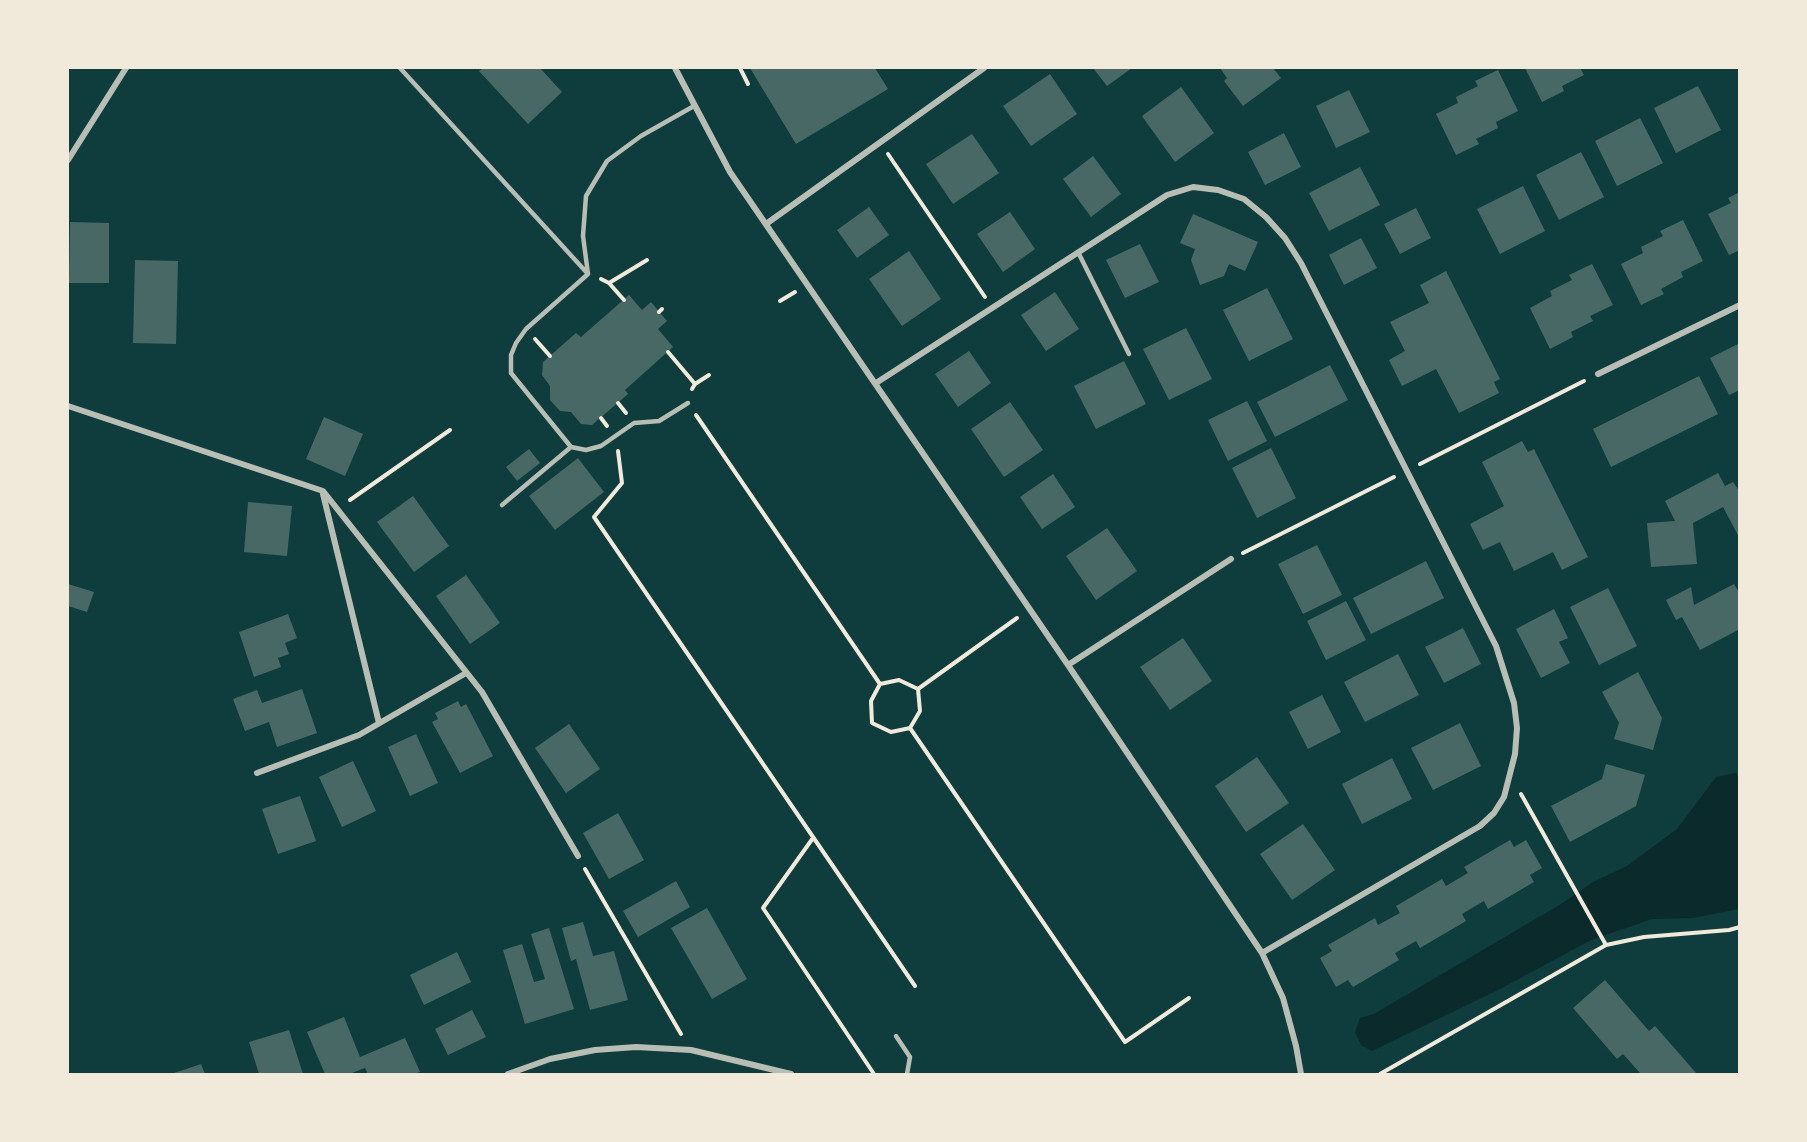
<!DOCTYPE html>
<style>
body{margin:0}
#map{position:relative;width:1807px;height:1142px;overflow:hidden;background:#0f3d3e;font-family:"PT Serif",serif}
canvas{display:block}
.frame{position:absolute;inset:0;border:69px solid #f1e9da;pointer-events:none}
</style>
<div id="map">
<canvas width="1807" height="1142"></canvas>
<div class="frame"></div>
</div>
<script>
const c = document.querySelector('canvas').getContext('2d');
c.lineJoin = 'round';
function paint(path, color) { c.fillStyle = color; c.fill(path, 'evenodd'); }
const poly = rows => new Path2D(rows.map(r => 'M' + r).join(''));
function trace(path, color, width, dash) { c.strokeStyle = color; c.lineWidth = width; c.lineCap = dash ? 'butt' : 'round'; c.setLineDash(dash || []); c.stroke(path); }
const water = poly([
 [1736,773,1739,779,1739,909,1693,918,1652,919,1591,940,1500,989,1372,1051,1361,1045,1355,1032,1360,1018,1374,1014,1561,904,1593,882,1627,866,1677,829,1716,777]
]);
const building = poly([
 [483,68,540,68,562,92,528,124,479,71],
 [750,68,875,68,888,89,796,144],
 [1093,68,1132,68,1107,86],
 [1220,68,1273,68,1281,78,1243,106,1224,81,1227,78],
 [1525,68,1580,68,1584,75,1562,86,1564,91,1542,102],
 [1498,70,1518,111,1496,122,1498,128,1476,139,1479,144,1456,155,1436,114,1458,103,1456,97,1478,86,1475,81],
 [1050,74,1077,114,1031,146,1003,106],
 [1698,86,1721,130,1676,153,1654,108],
 [1181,87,1214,133,1175,162,1142,116],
 [1349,90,1370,132,1336,148,1316,106],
 [1640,118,1663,163,1617,186,1595,141],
 [1284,133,1301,167,1265,185,1248,152],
 [972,134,999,173,953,204,926,164],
 [1581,152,1604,197,1559,220,1536,175],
 [1093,156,1121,194,1091,217,1063,179],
 [1360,167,1380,205,1329,231,1309,193],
 [1523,186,1545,231,1500,254,1477,209],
 [1740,192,1740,250,1729,255,1708,214,1731,203,1728,198],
 [869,207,889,235,857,258,837,230],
 [1416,208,1431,238,1400,254,1384,224],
 [1010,212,1035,249,1003,272,977,234],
 [1193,214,1258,242,1245,271,1229,264,1224,276,1200,285,1191,260,1195,249,1180,243],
 [1683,220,1703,261,1681,272,1683,277,1661,289,1664,294,1641,305,1621,264,1643,253,1641,247,1663,236,1660,231],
 [70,222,109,223,109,283,69,283],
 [1361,238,1377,268,1344,285,1329,255],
 [1140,244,1159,282,1125,298,1106,260],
 [909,251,941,299,902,326,869,279],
 [135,260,178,261,176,344,133,343],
 [1592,264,1613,305,1590,316,1593,321,1571,332,1573,337,1550,349,1530,308,1552,296,1550,291,1572,280,1569,275],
 [1446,271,1500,379,1494,382,1499,393,1459,413,1436,369,1402,386,1389,360,1405,351,1390,322,1429,303,1420,285],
 [1267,288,1293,339,1249,361,1223,310],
 [1055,292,1079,329,1046,351,1021,315],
 [629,295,642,310,651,302,667,321,658,329,673,347,625,390,628,394,592,425,581,424,571,412,560,411,550,400,550,386,542,375,543,362,576,333,581,337],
 [1186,328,1212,379,1169,400,1143,349],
 [1740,343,1740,390,1729,395,1710,358],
 [969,351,991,383,958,407,935,374],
 [1124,361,1146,404,1096,429,1074,386],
 [1330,365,1348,400,1275,437,1257,402],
 [1699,376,1718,414,1611,467,1593,429],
 [1247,401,1267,441,1228,461,1208,420],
 [1010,402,1043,450,1004,477,971,429],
 [324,417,363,434,345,476,306,459],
 [1522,441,1528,452,1534,449,1588,557,1562,570,1553,552,1514,571,1500,542,1483,550,1470,524,1504,506,1482,462],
 [1271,448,1296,498,1257,518,1232,468],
 [529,449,540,463,517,481,506,467],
 [578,458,604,492,555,530,529,496],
 [1718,473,1725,486,1733,482,1740,492,1740,539,1723,507,1693,523,1697,564,1651,567,1647,523,1675,521,1665,501],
 [1053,474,1075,507,1042,529,1020,497],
 [413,496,449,546,414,572,377,522],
 [248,502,292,506,287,556,244,552],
 [1107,528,1137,571,1096,600,1066,556],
 [1317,545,1342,595,1303,614,1278,564],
 [1426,561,1444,598,1371,634,1353,598],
 [466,575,500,623,470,644,436,596],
 [68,584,94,592,87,612,68,606],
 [1734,584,1740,594,1740,629,1700,650,1682,617,1676,620,1666,600,1691,587,1694,605],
 [1608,588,1637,646,1599,665,1570,607],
 [1346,601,1366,640,1326,660,1307,621],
 [1554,609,1568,638,1559,642,1570,663,1541,678,1516,629],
 [288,614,297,638,285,643,289,654,278,658,281,667,254,677,239,632],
 [1463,628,1481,664,1444,683,1425,647],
 [1183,638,1212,681,1170,710,1140,667],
 [1398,654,1419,695,1365,722,1344,682],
 [1638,672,1662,718,1653,750,1614,739,1619,723,1602,692],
 [302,689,317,733,277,747,269,722,245,731,233,699,257,690,262,703],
 [1322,695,1341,732,1308,749,1289,712],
 [458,701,461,707,466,704,493,756,460,773,432,722,438,719,435,713],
 [1460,723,1481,766,1433,790,1411,748],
 [569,724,600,769,566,793,535,748],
 [416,734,438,783,410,796,388,747],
 [1257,757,1289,803,1246,832,1215,786],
 [1392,758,1412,799,1362,824,1342,784],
 [353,761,376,811,342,827,319,777],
 [1606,764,1645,775,1636,806,1570,842,1551,806,1602,779],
 [300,796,316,841,278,854,262,809],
 [618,813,644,860,609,879,583,833],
 [1303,824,1335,870,1292,900,1260,854],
 [1510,840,1514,847,1526,840,1542,868,1530,875,1534,882,1488,909,1484,901,1472,908,1462,914,1466,921,1420,948,1416,941,1395,953,1399,960,1353,987,1348,980,1336,987,1320,958,1332,951,1328,945,1375,918,1378,925,1400,913,1396,906,1442,879,1446,886,1456,880,1468,873,1464,867],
 [676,881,690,907,638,937,623,911],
 [707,908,747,979,712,999,671,928],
 [583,922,593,956,614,951,628,1000,590,1010,576,959,571,961,562,928],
 [549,928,574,1009,525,1024,503,950,522,944,534,982,545,979,531,934],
 [457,952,471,982,424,1005,410,975],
 [1605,980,1649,1031,1655,1026,1697,1074,1641,1074,1623,1054,1617,1059,1573,1008],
 [472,1010,486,1037,448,1055,435,1029],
 [344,1017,360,1057,405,1038,420,1072,413,1074,368,1074,365,1068,349,1074,325,1074,307,1032],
 [289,1030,303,1074,259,1074,249,1042],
 [201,1064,205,1074,171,1074]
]);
const path = poly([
 [740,68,748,84],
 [888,154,985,297],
 [601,279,609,283,647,260],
 [609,283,624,300],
 [780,301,795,292],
 [659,312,662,309],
 [535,339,550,356],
 [668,352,695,384],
 [692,389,695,384,709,375],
 [618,403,626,413],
 [696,415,880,684],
 [601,418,607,426],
 [618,451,622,483,594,517,915,986],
 [1420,464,1584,381],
 [350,500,450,430],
 [1243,553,1394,477],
 [899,680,918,689,920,711,910,728,891,732,872,723,871,701,880,684,899,680],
 [918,689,1017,618],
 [910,728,1125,1042,1189,998],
 [1521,794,1606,945],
 [813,838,763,908,874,1074],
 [585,869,681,1034],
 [1380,1074,1606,945,1644,937,1729,930,1740,927]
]);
const service = poly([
 [400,68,588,274],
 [1078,252,1129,354],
 [688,403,659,421,634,423,601,446,586,450,571,447,511,373,511,355,516,343,526,329,588,274,583,236,586,196,607,161,641,136,694,106],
 [502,505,571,447],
 [896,1036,910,1057,907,1074]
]);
const minor = poly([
 [675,68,730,172,1068,665,1262,953,1283,998,1296,1046,1301,1074],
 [68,160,126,68],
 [766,224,984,68],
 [1598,374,1740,305],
 [876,383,1167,195,1193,187,1218,190,1244,199,1266,217,1285,238,1301,263,1496,646,1514,703,1517,728,1515,754,1504,797,1494,813,1480,826,1262,953],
 [68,406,323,491,482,692,578,856],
 [323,494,379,723],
 [1068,665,1231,559],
 [257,773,359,735,466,673],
 [508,1074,550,1059,595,1050,636,1047,691,1050,791,1074]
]);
paint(water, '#0a2a2b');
paint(building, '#486865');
trace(path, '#f1e9da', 4);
trace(service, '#b8beb3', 4.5);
trace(minor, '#b8beb3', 6);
</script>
